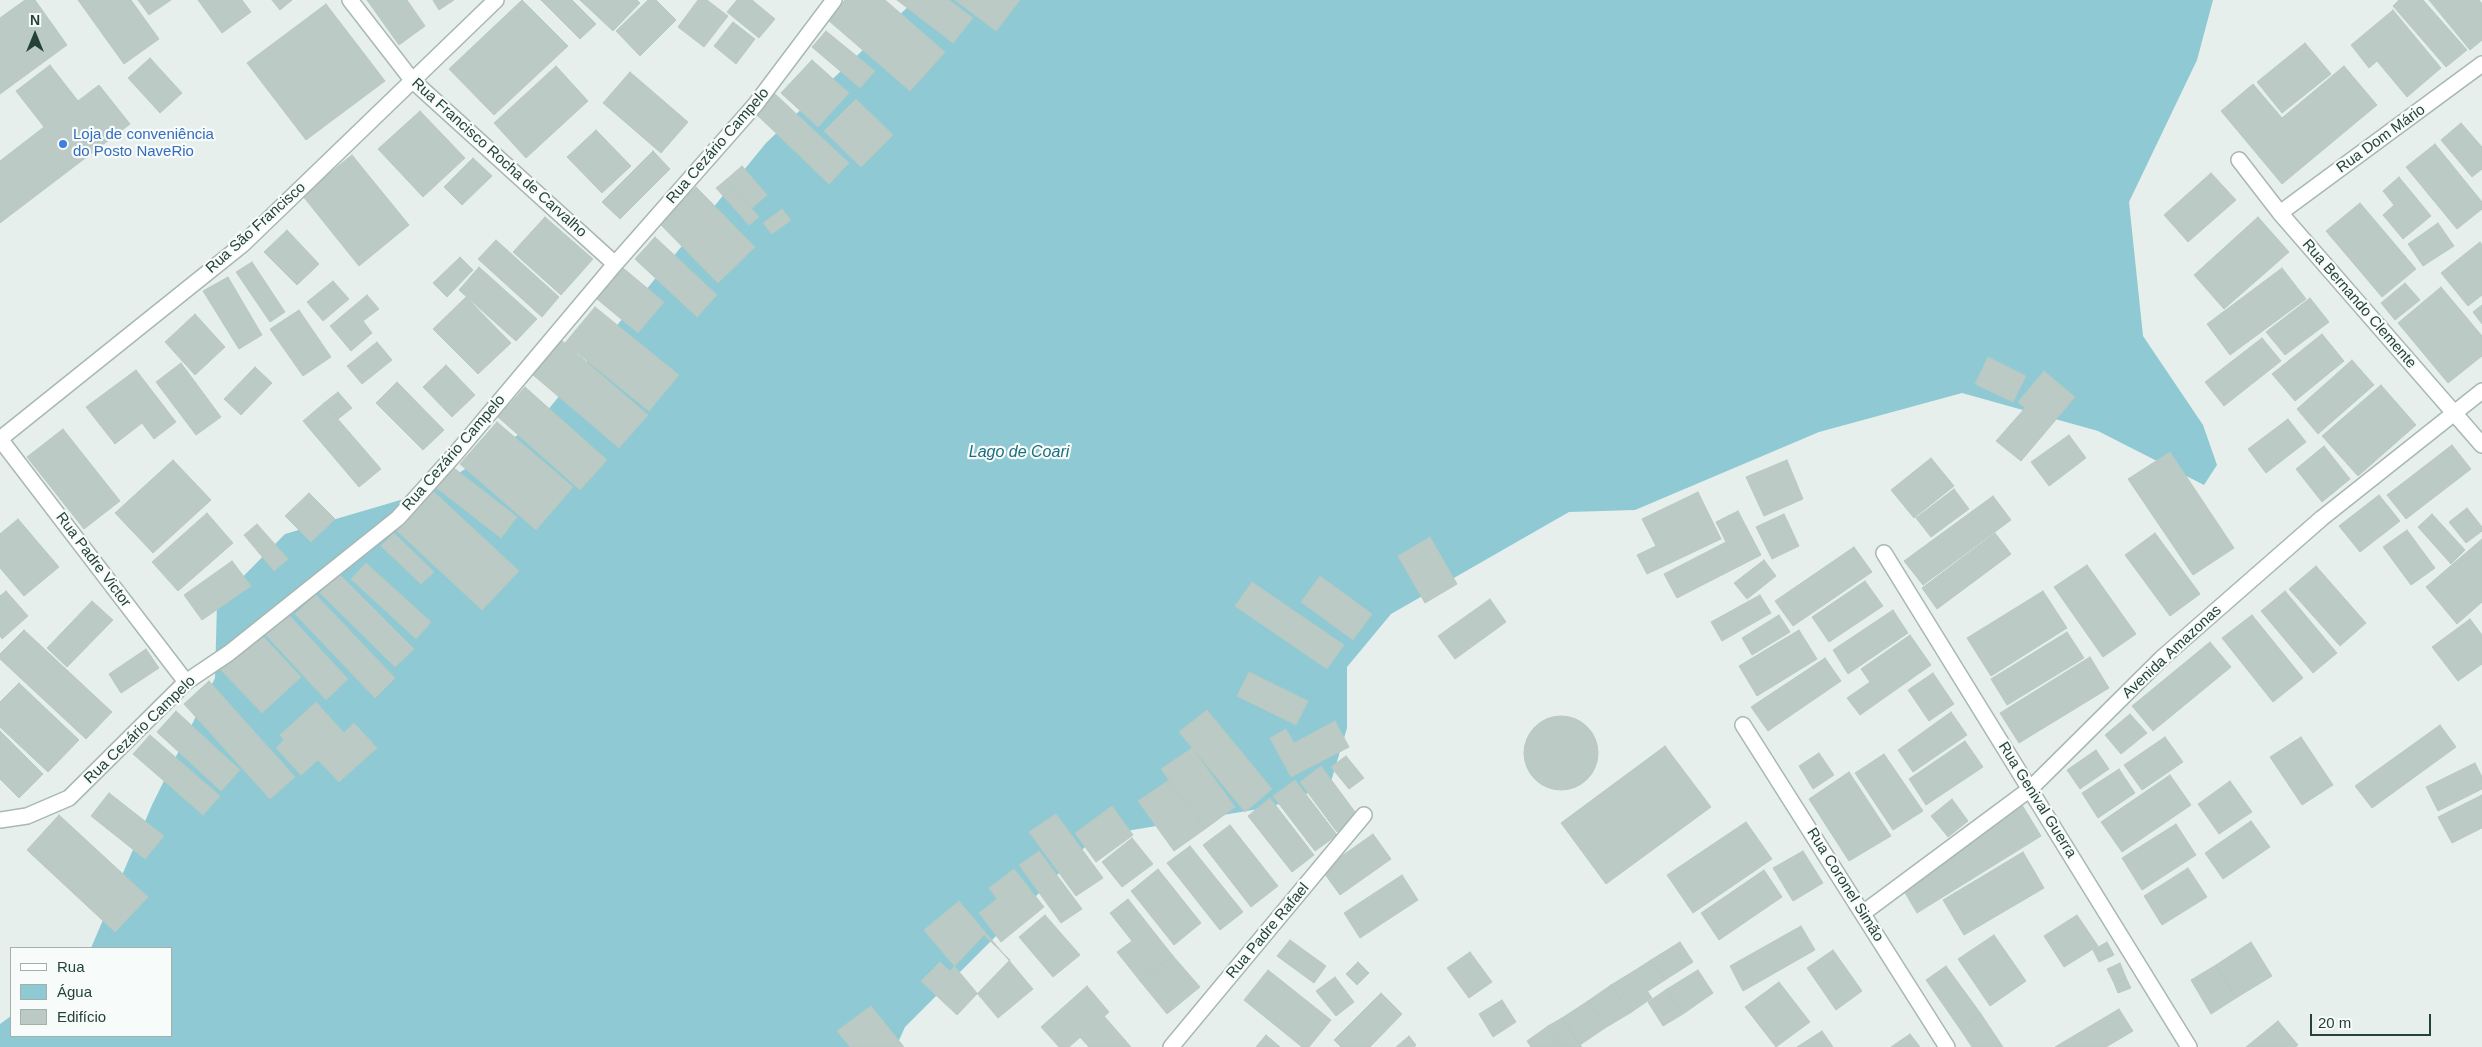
<!DOCTYPE html>
<meta charset="utf-8">
<style>
body{margin:0}
#map{position:relative;width:2482px;height:1047px;overflow:hidden;background:#e6efeb;font-family:Helvetica,sans-serif}
canvas{display:block}
.legend{position:absolute;left:10px;top:947px;width:162px;height:90px;box-sizing:border-box;background:#f7fbf9;border:1px solid #a3b1ad;margin:0;padding:6px 9px;list-style:none;font-size:15px;color:#24423a}
.legend li{display:flex;align-items:center;gap:10px;height:25px}
.legend b{width:25px;border:1px solid #a3b1ad}
.north{position:absolute;left:10px;top:10px;width:50px;height:50px;-webkit-text-stroke:4px #f7fbf9;paint-order:stroke;rotate:0deg;font-size:14px;font-weight:700;line-height:20px;text-align:center;color:#24423a}
.north::after{content:'';display:block;margin:auto;width:18px;height:22px;background:#24423a;clip-path:polygon(50% 0,100% 100%,50% 72%,0 100%)}
.scale{position:absolute;left:2310px;top:1014px;width:121px;height:22px;box-sizing:border-box;border:2px solid #24423a;border-top:0;padding-left:6px;font-size:15px;line-height:18px;white-space:nowrap;color:#24423a;-webkit-text-stroke:4px #f7fbf9;paint-order:stroke}
</style>
<div id="map">
<canvas width="2482" height="1047"></canvas>
<ul class="legend">
<li><b style="height:6px;background:#fff"></b>Rua</li>
<li><b style="height:14px;background:#8ec9d4"></b>Água</li>
<li><b style="height:14px;background:#bbcac4"></b>Edifício</li>
</ul>
<div class="north">N</div>
<div class="scale">20 m</div>
</div>
<script>
const c = document.querySelector('canvas').getContext('2d');
c.lineJoin = 'round';
function paint(path, color) { c.fillStyle = color; c.fill(path, 'evenodd'); }
const poly = rows => new Path2D(rows.map(r => 'M' + r).join(''));
function trace(path, color, width, dash) { c.strokeStyle = color; c.lineWidth = width; c.lineCap = dash ? 'butt' : 'round'; c.setLineDash(dash || []); c.stroke(path); }
function write(font, color, halo, rows, align = 'center') {
  c.font = font + ' Helvetica,sans-serif'; c.lineWidth = 4.5; c.setLineDash([]); c.textBaseline = 'middle'; c.strokeStyle = halo; c.fillStyle = color; for (const [text, x, y, turn = 0] of rows) {
    c.save(); c.translate(x, y); c.rotate((+turn || 0) * Math.PI / 180); c.textAlign = isNaN(turn) ? turn : align; if (halo) c.strokeText(text, 0, 0); c.fillText(text, 0, 0); c.restore();
  }
}
const water = poly([
 [915,0,2213,0,2197,60,2129,202,2143,336,2203,425,2217,465,2204,485,2098,431,1962,393,1819,432,1635,510,1569,512,1391,614,1347,667,1347,728,1330,785,1271,807,1096,836,905,1027,896,1047,0,1047,0,1024,11,1016,11,1036,171,1036,171,948,91,948,152,805,215,678,217,603,285,534,431,491,538,422,766,143]
]);
const building = poly([
 [25,0,35,0,67,45,0,94,0,18,25,0],
 [78,0,131,0,159,39,124,64,78,0],
 [138,0,171,0,149,15,138,0],
 [198,0,242,0,251,12,222,33,198,0],
 [272,0,292,0,280,10,272,0],
 [367,0,407,0,425,26,399,45,367,0],
 [433,0,454,0,439,10,433,0],
 [522,0,568,46,494,115,449,69,522,0],
 [541,0,572,0,596,24,580,39,541,0],
 [580,0,637,0,640,3,613,31,580,0],
 [648,0,656,0,676,20,640,56,616,31,648,0],
 [698,0,707,0,728,16,704,47,678,27,698,0],
 [737,0,752,0,775,19,759,38,727,12,737,0],
 [845,0,885,0,945,52,910,91,828,20,845,0],
 [897,0,949,0,973,18,953,43,897,0],
 [955,0,1020,0,996,31,955,0],
 [2399,0,2423,0,2467,50,2446,67,2393,6,2399,0],
 [2429,0,2479,0,2482,4,2482,40,2470,50,2429,0],
 [326,4,385,81,306,140,247,63,326,4],
 [2393,10,2441,68,2407,97,2377,61,2369,68,2351,45,2393,10],
 [733,22,755,39,736,64,714,46,733,22],
 [826,31,875,71,860,88,812,47,826,31],
 [2305,43,2331,74,2282,113,2257,82,2305,43],
 [150,58,182,93,160,113,128,78,150,58],
 [812,60,849,93,818,127,781,93,812,60],
 [50,65,78,101,99,85,130,124,0,223,0,161,44,127,16,91,50,65],
 [556,66,588,101,526,158,494,123,556,66],
 [2344,66,2377,105,2282,184,2221,111,2253,84,2282,118,2344,66],
 [630,72,688,122,661,153,603,103,630,72],
 [774,93,849,163,829,184,755,113,774,93],
 [856,99,893,135,861,167,824,131,856,99],
 [420,111,465,158,423,197,378,149,420,111],
 [2461,123,2482,147,2482,169,2472,177,2441,140,2461,123],
 [596,130,631,166,602,193,567,157,596,130],
 [2435,144,2482,202,2482,209,2457,229,2406,167,2435,144],
 [653,151,670,169,620,219,602,202,653,151],
 [352,155,409,225,359,266,302,195,352,155],
 [473,158,492,176,462,205,444,187,473,158],
 [742,166,767,195,752,208,727,179,742,166],
 [2211,173,2236,200,2188,242,2164,215,2211,173],
 [2399,177,2431,216,2403,239,2383,215,2394,205,2383,191,2399,177],
 [727,179,759,217,749,225,716,188,727,179],
 [696,187,755,247,718,283,659,223,696,187],
 [2360,203,2416,269,2382,297,2326,231,2360,203],
 [782,209,791,220,772,234,763,223,782,209],
 [545,217,593,259,561,295,513,252,545,217],
 [2258,217,2289,252,2224,309,2194,275,2258,217],
 [2438,223,2454,246,2423,266,2408,244,2438,223],
 [287,230,319,264,297,285,264,252,287,230],
 [655,237,717,295,697,317,635,259,655,237],
 [496,240,559,297,542,317,478,259,496,240],
 [2480,242,2482,245,2482,295,2468,306,2441,273,2480,242],
 [460,257,473,270,447,297,433,283,460,257],
 [252,262,285,312,270,322,236,272,252,262],
 [479,267,537,319,516,341,459,290,479,267],
 [623,268,664,302,638,333,597,299,623,268],
 [2282,268,2306,299,2230,355,2207,324,2282,268],
 [228,277,262,335,239,349,203,291,228,277],
 [333,281,349,299,323,321,307,302,333,281],
 [2405,283,2420,300,2395,320,2381,303,2405,283],
 [2441,287,2482,336,2482,356,2448,383,2398,323,2441,287],
 [367,295,379,309,363,321,372,333,351,351,330,326,367,295],
 [466,297,511,343,478,374,433,329,466,297],
 [2310,298,2329,322,2285,355,2266,332,2310,298],
 [2482,305,2482,324,2473,312,2482,305],
 [595,307,679,375,649,411,565,343,595,307],
 [299,310,331,357,303,376,270,329,299,310],
 [195,314,225,347,195,375,165,342,195,314],
 [2322,334,2344,361,2295,401,2272,374,2322,334],
 [2262,338,2281,361,2224,406,2205,382,2262,338],
 [561,340,648,415,619,448,532,374,561,340],
 [377,342,392,360,362,384,347,366,377,342],
 [1988,357,2026,376,2013,402,1975,384,1988,357],
 [2352,360,2374,385,2318,434,2297,409,2352,360],
 [181,363,221,417,196,435,156,382,181,363],
 [446,365,475,395,452,417,423,387,446,365],
 [255,367,272,383,241,415,224,399,255,367],
 [136,370,176,422,154,439,142,423,115,444,86,407,136,370],
 [2044,371,2075,397,2021,461,1996,441,2025,408,2018,402,2044,371],
 [397,382,444,430,423,450,376,403,397,382],
 [2381,385,2416,425,2358,476,2322,436,2381,385],
 [525,387,607,460,580,490,498,417,525,387],
 [338,392,352,408,338,419,324,403,338,392],
 [324,403,381,469,359,487,303,421,324,403],
 [2288,419,2306,442,2266,473,2248,449,2288,419],
 [497,422,573,487,536,530,460,464,497,422],
 [63,429,120,501,84,529,27,457,63,429],
 [2069,435,2086,458,2049,486,2031,462,2069,435],
 [2452,445,2471,469,2406,519,2387,495,2452,445],
 [2324,446,2350,479,2322,502,2296,469,2324,446],
 [2170,452,2234,548,2193,575,2128,479,2170,452],
 [1931,458,1954,486,1914,518,1891,490,1931,458],
 [173,460,211,500,153,553,115,513,173,460],
 [1787,460,1803,499,1764,516,1746,477,1787,460],
 [450,465,517,517,501,538,434,486,450,465],
 [1954,489,1969,509,1931,537,1916,518,1954,489],
 [433,491,519,571,482,610,396,530,433,491],
 [1698,492,1721,539,1647,574,1637,555,1656,546,1642,519,1698,492],
 [309,493,335,519,311,542,285,516,309,493],
 [2379,495,2400,521,2360,552,2339,526,2379,495],
 [1993,496,2011,520,1923,585,1904,561,1993,496],
 [2467,508,2482,527,2482,531,2466,543,2449,522,2467,508],
 [1738,511,1761,555,1677,598,1664,574,1726,542,1716,522,1738,511],
 [207,513,233,543,178,591,152,562,207,513],
 [1784,514,1799,546,1772,559,1756,527,1784,514],
 [2432,514,2465,550,2451,564,2418,527,2432,514],
 [18,519,59,567,24,596,0,568,0,534,18,519],
 [257,524,288,559,274,571,244,535,257,524],
 [2407,530,2435,568,2411,585,2383,547,2407,530],
 [394,533,434,572,421,584,381,546,394,533],
 [1995,533,2011,554,1937,609,1922,588,1995,533],
 [2155,533,2200,594,2170,616,2125,555,2155,533],
 [1430,537,1457,584,1425,603,1398,556,1430,537],
 [2482,539,2482,602,2457,624,2426,587,2482,539],
 [1854,547,1872,572,1793,626,1775,601,1854,547],
 [1764,560,1776,576,1747,599,1734,583,1764,560],
 [232,561,251,586,202,620,184,595,232,561],
 [366,563,431,622,416,639,351,579,366,563],
 [2087,565,2136,634,2103,657,2054,587,2087,565],
 [2316,566,2366,623,2340,646,2289,589,2316,566],
 [339,574,414,649,395,667,320,593,339,574],
 [1320,576,1372,614,1353,640,1301,602,1320,576],
 [1865,581,1883,606,1829,642,1812,617,1865,581],
 [1252,582,1344,645,1327,669,1235,606,1252,582],
 [6,591,28,616,2,639,0,636,0,596,6,591],
 [2043,591,2067,628,1991,676,1967,638,2043,591],
 [2285,591,2337,653,2313,673,2261,611,2285,591],
 [316,595,395,678,375,698,295,614,316,595],
 [1760,595,1771,613,1722,641,1711,622,1760,595],
 [1490,599,1506,622,1455,659,1438,636,1490,599],
 [92,601,113,620,67,667,47,648,92,601],
 [1893,610,1908,633,1848,674,1833,650,1893,610],
 [287,613,348,679,326,700,265,634,287,613],
 [1779,615,1790,632,1752,655,1742,638,1779,615],
 [2252,615,2303,678,2273,702,2222,638,2252,615],
 [2470,619,2482,635,2482,664,2458,681,2432,647,2470,619],
 [24,630,112,712,86,739,0,659,0,654,24,630],
 [1799,630,1817,659,1757,696,1739,666,1799,630],
 [259,632,301,677,262,713,220,669,259,632],
 [2067,632,2084,658,2007,705,1991,679,2067,632],
 [1910,635,1931,665,1860,715,1847,698,1870,682,1861,669,1910,635],
 [2210,642,2231,667,2153,731,2132,706,2210,642],
 [146,649,159,668,121,693,109,674,146,649],
 [2090,657,2109,688,2019,743,2000,713,2090,657],
 [1825,658,1841,681,1768,731,1751,707,1825,658],
 [1249,672,1308,701,1296,725,1237,696,1249,672],
 [1933,673,1954,704,1929,721,1908,690,1933,673],
 [209,681,295,777,270,799,184,704,209,681],
 [19,683,79,740,48,772,0,727,0,702,19,683],
 [316,702,344,733,354,723,377,748,339,782,318,760,301,775,276,748,284,740,280,735,316,702],
 [1207,710,1272,789,1245,812,1179,732,1207,710],
 [176,711,240,770,221,791,157,732,176,711],
 [1951,712,1967,735,1913,772,1898,750,1951,712],
 [2130,714,2147,733,2121,754,2105,735,2130,714],
 '1524 753a37 37 0 1 1 74 0a37 37 0 1 1-74 0Z',
 [1335,721,1349,747,1291,777,1270,738,1286,729,1294,743,1335,721],
 [2440,725,2456,747,2372,808,2355,786,2440,725],
 [0,731,43,774,19,798,0,779,0,731],
 [150,735,220,796,203,815,133,754,150,735],
 [2165,737,2183,762,2142,790,2124,765,2165,737],
 [2301,737,2333,785,2302,805,2270,757,2301,737],
 [1965,741,1983,767,1926,805,1909,779,1965,741],
 [1665,746,1711,807,1606,884,1561,823,1665,746],
 [1192,748,1235,807,1205,829,1161,769,1192,748],
 [2096,750,2109,769,2080,789,2067,770,2096,750],
 [1819,753,1834,775,1813,789,1799,766,1819,753],
 [1884,754,1923,811,1893,830,1855,773,1884,754],
 [1346,756,1364,778,1349,789,1331,767,1346,756],
 [2475,763,2482,777,2482,789,2438,811,2426,787,2475,763],
 [1321,766,1358,816,1337,832,1300,782,1321,766],
 [2119,769,2135,793,2098,818,2082,793,2119,769],
 [1849,772,1891,836,1849,861,1809,799,1849,772],
 [2170,775,2191,805,2122,852,2101,822,2170,775],
 [1169,780,1205,829,1174,851,1138,801,1169,780],
 [1295,780,1337,835,1315,851,1273,796,1295,780],
 [2230,781,2252,812,2219,834,2198,804,2230,781],
 [109,793,164,836,145,859,91,816,109,793],
 [2482,795,2482,828,2452,843,2438,817,2482,795],
 [1270,798,1314,855,1292,872,1248,816,1270,798],
 [1952,799,1968,821,1948,837,1931,816,1952,799],
 [2022,805,2041,836,1917,913,1904,891,2022,805],
 [1112,806,1133,835,1096,862,1075,833,1112,806],
 [1056,814,1103,878,1076,896,1029,832,1056,814],
 [59,815,148,897,115,932,27,850,59,815],
 [2251,821,2270,847,2223,879,2205,853,2251,821],
 [1746,822,1772,859,1693,913,1667,875,1746,822],
 [2176,824,2196,855,2142,890,2122,858,2176,824],
 [1230,825,1278,886,1251,907,1203,845,1230,825],
 [1373,834,1391,859,1340,895,1322,870,1373,834],
 [1132,838,1153,864,1122,887,1102,862,1132,838],
 [1190,846,1243,912,1220,930,1167,863,1190,846],
 [1039,851,1082,909,1061,923,1019,865,1039,851],
 [1803,851,1823,883,1793,901,1773,868,1803,851],
 [2023,852,2044,888,1964,935,1943,900,2023,852],
 [2188,868,2207,897,2162,925,2144,896,2188,868],
 [1014,869,1044,907,1001,942,979,913,997,899,989,888,1014,869],
 [1158,869,1201,923,1174,945,1131,891,1158,869],
 [1764,870,1782,897,1719,940,1701,913,1764,870],
 [1402,875,1418,900,1360,938,1344,913,1402,875],
 [1128,899,1173,956,1140,981,1117,952,1132,941,1110,913,1128,899],
 [959,901,1033,989,998,1018,924,930,959,901],
 [1045,915,1080,955,1053,977,1019,937,1045,915],
 [2077,915,2098,946,2064,967,2044,936,2077,915],
 [1801,926,1815,950,1743,991,1730,966,1801,926],
 [984,935,1010,960,976,995,950,971,984,935],
 [1994,935,2026,981,1990,1006,1958,959,1994,935],
 [1290,940,1326,966,1314,983,1277,956,1290,940],
 [1680,942,1693,962,1665,980,1651,960,1680,942],
 [2107,942,2114,955,2099,962,2093,950,2107,942],
 [2251,942,2272,976,2236,998,2216,965,2251,942],
 [1833,950,1862,991,1836,1010,1807,968,1833,950],
 [1470,952,1492,982,1469,998,1447,968,1470,952],
 [1173,956,1200,987,1167,1014,1140,981,1173,956],
 [1651,960,1665,980,1648,991,1634,971,1651,960],
 [940,962,976,995,957,1015,921,981,940,962],
 [1358,962,1369,973,1357,985,1346,974,1358,962],
 [2120,963,2126,978,2114,983,2107,969,2120,963],
 [2216,965,2236,998,2211,1014,2191,980,2216,965],
 [1946,966,1981,1014,1960,1029,1926,980,1946,966],
 [1268,970,1331,1020,1309,1047,1302,1047,1244,1000,1268,970],
 [1698,970,1713,993,1683,1014,1667,989,1698,970],
 [1634,971,1652,998,1630,1013,1611,985,1634,971],
 [1335,977,1354,1002,1336,1016,1316,991,1335,977],
 [2126,978,2131,988,2118,993,2114,983,2126,978],
 [1779,982,1810,1022,1776,1047,1745,1007,1779,982],
 [1611,985,1630,1013,1605,1028,1588,1001,1611,985],
 [1087,986,1109,1012,1069,1047,1059,1047,1041,1027,1087,986],
 [1667,989,1683,1014,1663,1026,1648,1002,1667,989],
 [1381,993,1402,1014,1370,1047,1341,1047,1334,1040,1381,993],
 [1502,1000,1516,1022,1493,1037,1479,1014,1502,1000],
 [1588,1001,1605,1028,1580,1045,1562,1018,1588,1001],
 [871,1006,904,1047,850,1047,837,1031,871,1006],
 [2119,1009,2133,1031,2106,1047,2055,1047,2119,1009],
 [1981,1014,2003,1047,1972,1047,1960,1029,1981,1014],
 [1104,1016,1131,1047,1089,1047,1080,1037,1104,1016],
 [1562,1018,1580,1045,1582,1047,1562,1047,1548,1026,1562,1018],
 [2278,1021,2298,1045,2295,1047,2246,1047,2278,1021],
 [1548,1026,1562,1047,1531,1047,1527,1041,1548,1026],
 [1822,1031,1833,1047,1797,1047,1822,1031],
 [1910,1034,1920,1047,1891,1047,1910,1034],
 [1266,1035,1280,1047,1256,1047,1266,1035],
 [1409,1036,1416,1045,1414,1047,1396,1047,1409,1036]
]);
const minor = poly([
 [350,0,412,80,615,264],
 [2239,160,2280,213,2482,445],
 [2280,213,2482,64],
 [0,439,242,245,496,0],
 [0,439,186,682],
 [1884,553,2189,1047],
 [1743,725,1947,1047],
 [0,820,27,816,69,798,186,682,229,653,398,518,457,452,615,264,755,105,834,0],
 [1863,913,2030,789,2162,658,2322,518,2482,391],
 [1171,1047,1364,815]
]);
const markers = [
 [63,144,5,"#3f7fe0"]
];
const shopNames = [
 ["Loja de conveniência",73,135],
 ["do Posto NaveRio",73,152]
];
const streetNames = [
 ["Rua Dom Mário",2381,139,-36],
 ["Rua Cezário Campelo",718,146,-49],
 ["Rua Francisco Rocha de Carvalho",499,158,42],
 ["Rua São Francisco",256,228,-42],
 ["Rua Bernando Clemente",2359,304,49],
 ["Rua Cezário Campelo",454,453,-49],
 ["Rua Padre Victor",93,560,53],
 ["Avenida Amazonas",2172,652,-43],
 ["Rua Cezário Campelo",140,730,-44],
 ["Rua Genival Guerra",2037,800,58],
 ["Rua Coronel Simão",1845,885,58],
 ["Rua Padre Rafael",1268,931,-50]
];
const waterNames = [
 ["Lago de Coari",1019,453]
];
paint(water, '#8ec9d4');
paint(building, '#bbcac4');
trace(building, '#b8c9c2', 1);
trace(minor, '#a8b8b2', 18);
trace(minor, '#fff', 15);
for (const [x, y, r, color] of markers) { const dot = new Path2D(); dot.arc(x, y, r, 0, 2 * Math.PI); c.fillStyle = color; c.fill(dot); trace(dot, '#f7fbf9', 2); }
write('15px', '#366cbe', '#f7fbf9', shopNames, 'left');
write('15px', '#24423a', '#f7fbf9', streetNames);
write('italic 16px', '#1c6f80', '#f7fbf9', waterNames);
</script>
